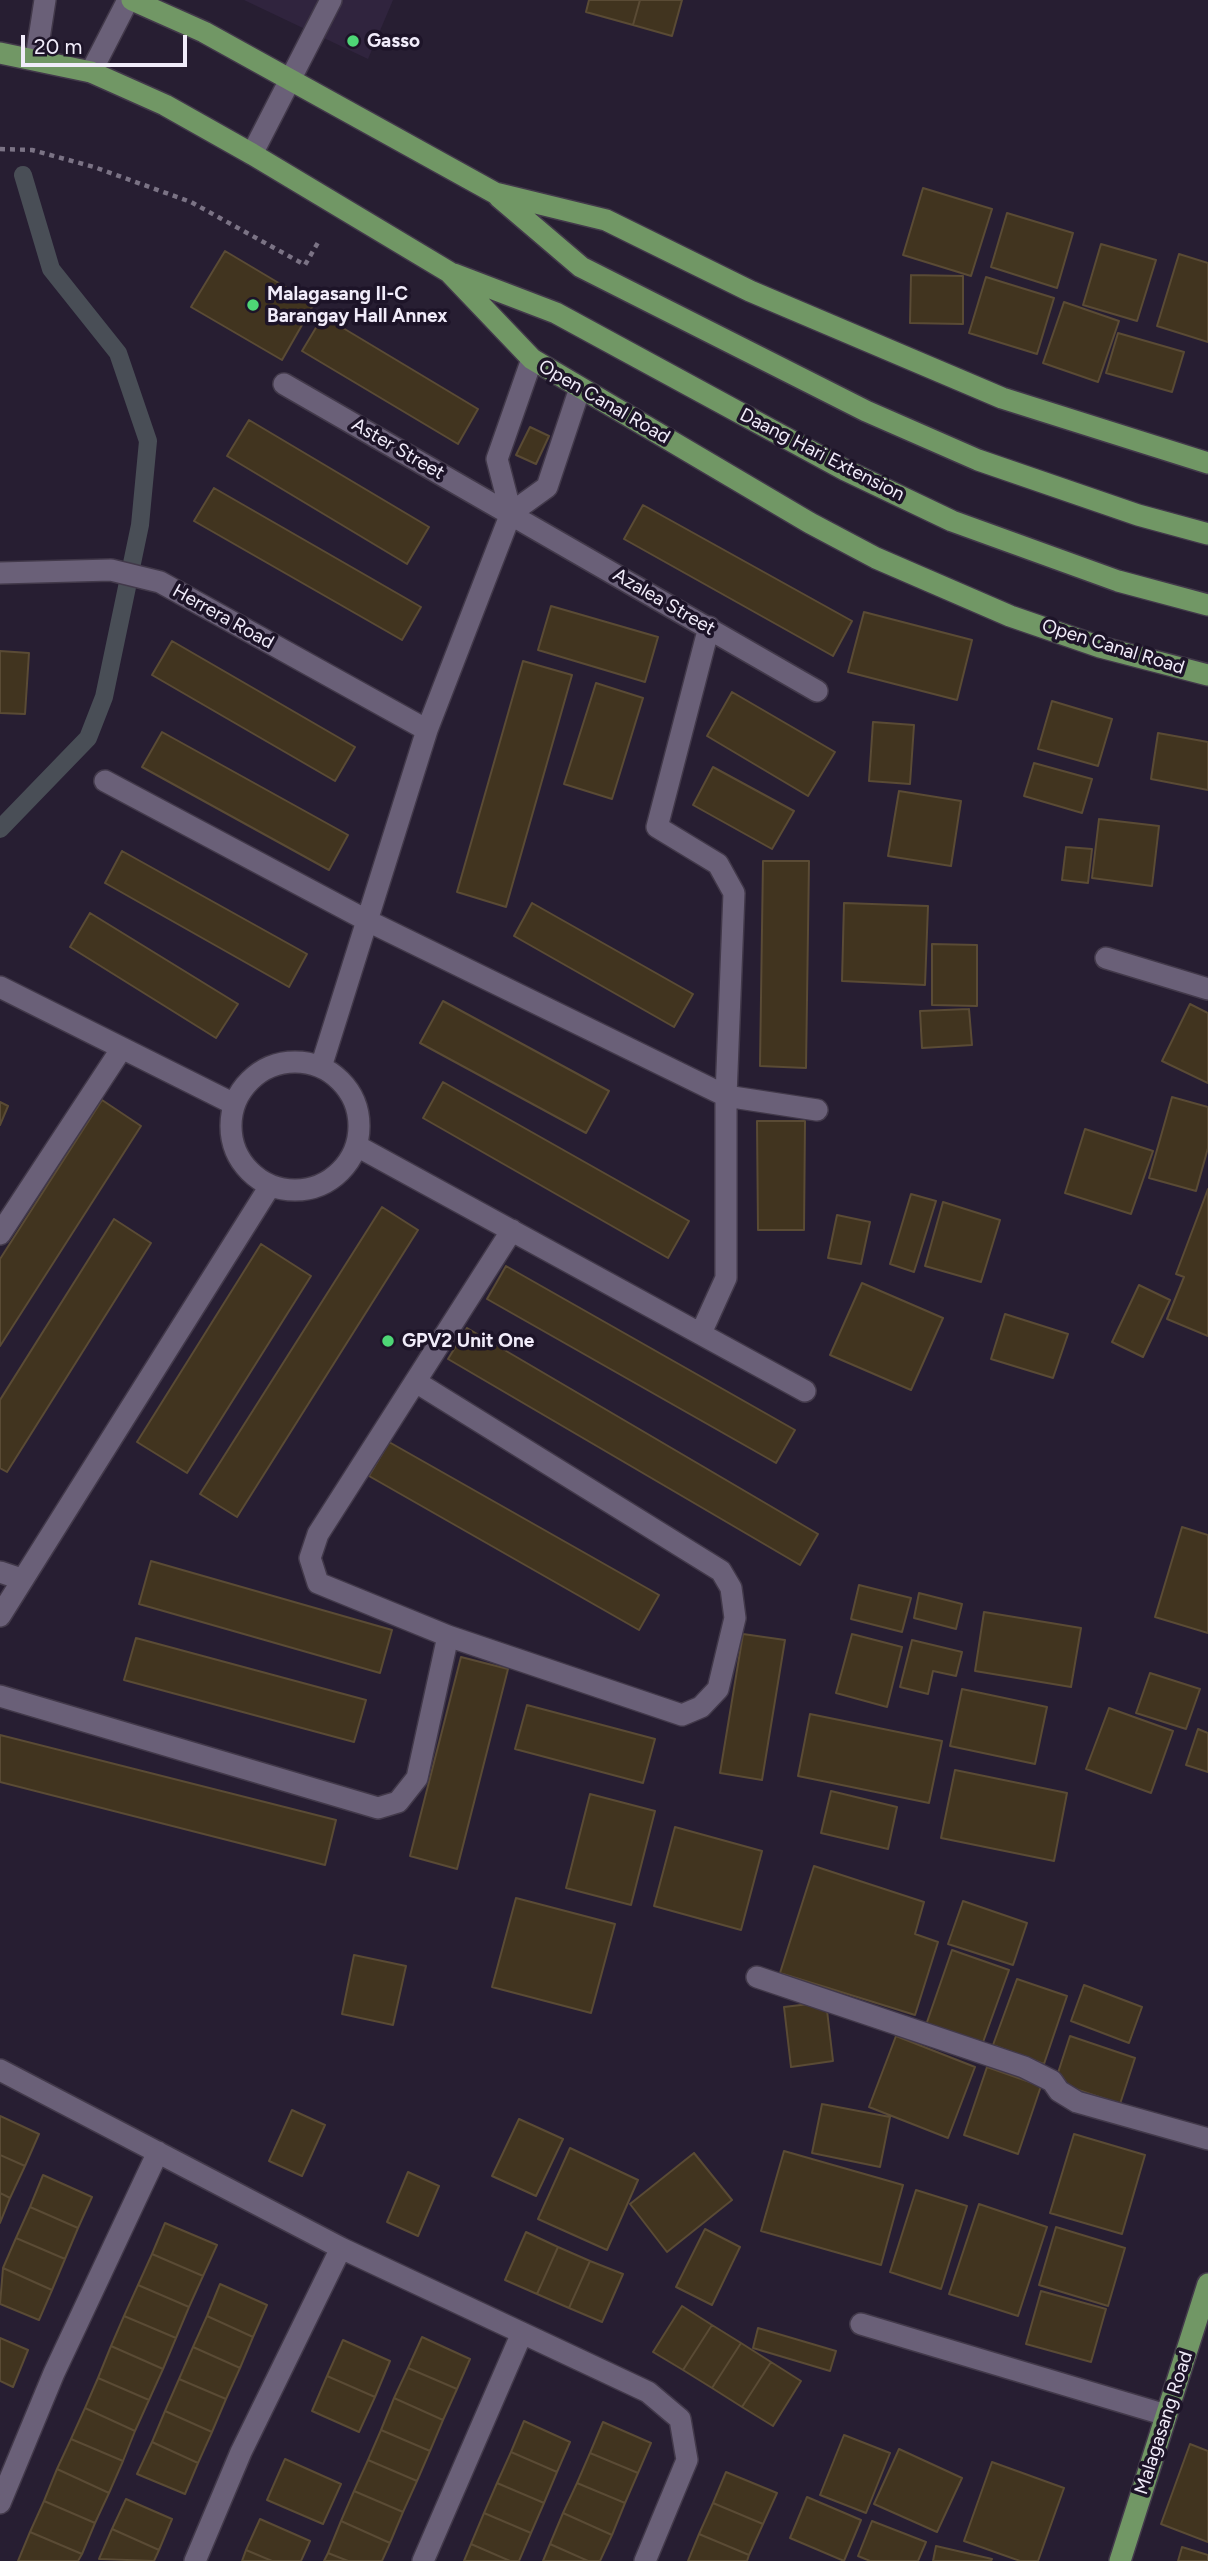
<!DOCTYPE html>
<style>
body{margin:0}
#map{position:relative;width:1208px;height:2561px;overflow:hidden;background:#271e32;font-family:Figtree,sans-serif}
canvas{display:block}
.scale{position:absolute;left:21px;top:35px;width:166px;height:32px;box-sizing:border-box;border:4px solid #f1ecfa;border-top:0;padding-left:9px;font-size:21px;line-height:24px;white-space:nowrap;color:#f1ecfa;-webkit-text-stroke:5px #1d1428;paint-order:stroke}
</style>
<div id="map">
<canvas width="1208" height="2561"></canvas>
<div class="scale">20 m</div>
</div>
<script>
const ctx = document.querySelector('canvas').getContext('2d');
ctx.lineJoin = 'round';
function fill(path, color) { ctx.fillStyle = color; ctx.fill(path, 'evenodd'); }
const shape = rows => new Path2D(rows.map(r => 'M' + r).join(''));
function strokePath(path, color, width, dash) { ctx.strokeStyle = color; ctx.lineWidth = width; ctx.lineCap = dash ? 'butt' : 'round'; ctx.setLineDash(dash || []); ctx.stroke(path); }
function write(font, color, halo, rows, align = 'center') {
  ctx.font = font + ' Figtree,sans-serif'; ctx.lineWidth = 7; ctx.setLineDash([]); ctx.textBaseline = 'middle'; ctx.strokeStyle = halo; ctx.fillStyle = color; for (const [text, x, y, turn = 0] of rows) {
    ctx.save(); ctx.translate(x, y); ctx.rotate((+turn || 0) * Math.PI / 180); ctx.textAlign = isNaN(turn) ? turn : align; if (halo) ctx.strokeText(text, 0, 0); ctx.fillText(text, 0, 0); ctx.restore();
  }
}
fill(shape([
 [244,0,393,0,368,59]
]), '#30243e');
strokePath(shape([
 [0,829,88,738,104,697,140,525,148,441,118,353,51,269,23,175]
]), '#494e56', 18);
const building = shape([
 [589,0,640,0,633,25,586,12,589,0],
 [640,0,682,0,672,36,633,25,640,0],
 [923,188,992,209,971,276,903,255,923,188],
 [1007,213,1073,233,1057,288,991,267,1007,213],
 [1101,244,1156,260,1137,321,1083,305,1101,244],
 [225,251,314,304,282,360,191,307,225,251],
 [1179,254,1208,263,1208,342,1157,326,1179,254],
 [911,275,963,276,963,324,910,323,911,275],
 [986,277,1054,298,1037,354,969,333,986,277],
 [1064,302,1119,321,1098,382,1043,363,1064,302],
 [323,316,478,409,458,444,302,351,323,316],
 [1118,333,1184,352,1172,392,1106,373,1118,333],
 [249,420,429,527,407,564,227,456,249,420],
 [530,427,549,436,536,464,516,455,530,427],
 [214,488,421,607,402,640,194,521,214,488],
 [643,505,852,621,833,656,624,539,643,505],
 [551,606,658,637,645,682,538,650,551,606],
 [864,612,972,640,957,700,848,672,864,612],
 [172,641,355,747,335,781,152,675,172,641],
 [0,651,29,653,25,714,0,713,0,651],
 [523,661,572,675,506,907,457,892,523,661],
 [596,683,643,698,612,799,564,784,596,683],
 [732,692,835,752,808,796,707,736,732,692],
 [1052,701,1112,719,1098,766,1038,749,1052,701],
 [873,722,914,725,910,784,869,781,873,722],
 [162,732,348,835,329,870,142,767,162,732],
 [1158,733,1208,742,1208,790,1151,779,1158,733],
 [1034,763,1092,779,1082,813,1024,796,1034,763],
 [713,767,794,811,772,849,693,805,713,767],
 [899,791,961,801,951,866,888,856,899,791],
 [1099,819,1159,826,1152,886,1092,878,1099,819],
 [1066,847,1092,849,1088,883,1062,880,1066,847],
 [122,851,307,954,289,987,105,883,122,851],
 [763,861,809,861,806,1068,760,1066,763,861],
 [532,903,693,994,674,1027,514,936,532,903],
 [844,903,928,906,925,985,842,981,844,903],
 [90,913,238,1004,216,1038,70,947,90,913],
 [932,944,977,945,977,1006,932,1005,932,944],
 [443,1001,609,1091,586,1133,420,1043,443,1001],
 [1190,1004,1208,1013,1208,1083,1162,1061,1190,1004],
 [969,1009,972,1045,922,1048,920,1011,969,1009],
 [443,1082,689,1221,668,1258,423,1118,443,1082],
 [1172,1097,1208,1107,1208,1148,1196,1191,1149,1178,1172,1097],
 [102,1100,141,1126,0,1346,0,1259,102,1100],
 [0,1102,8,1106,0,1125,0,1102],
 [757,1121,805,1121,804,1230,758,1230,757,1121],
 [1085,1129,1153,1151,1131,1214,1065,1193,1085,1129],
 [1208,1189,1208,1336,1167,1319,1184,1277,1176,1274,1208,1189],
 [911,1194,936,1201,914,1272,890,1264,911,1194],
 [943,1202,1000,1220,981,1282,925,1266,943,1202],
 [382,1207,418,1230,237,1517,200,1494,382,1207],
 [837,1215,870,1222,861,1264,828,1258,837,1215],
 [114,1219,151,1243,7,1472,0,1468,0,1400,114,1219],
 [261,1244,311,1276,187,1473,137,1442,261,1244],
 [506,1266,795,1430,776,1463,487,1299,506,1266],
 [862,1283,943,1318,911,1390,830,1355,862,1283],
 [1139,1285,1170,1300,1143,1357,1112,1342,1139,1285],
 [1005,1314,1068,1334,1053,1378,991,1359,1005,1314],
 [467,1328,818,1534,800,1565,448,1359,467,1328],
 [389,1442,659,1595,639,1630,369,1476,389,1442],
 [1182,1527,1208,1535,1208,1633,1155,1617,1182,1527],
 [151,1561,392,1630,380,1673,139,1604,151,1561],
 [859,1585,911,1598,902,1632,851,1619,859,1585],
 [919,1593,962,1604,956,1629,914,1618,919,1593],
 [984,1612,1081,1628,1071,1687,975,1671,984,1612],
 [743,1634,785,1640,762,1780,720,1773,743,1634],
 [852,1634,902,1647,887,1707,836,1693,852,1634],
 [136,1638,366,1700,354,1742,124,1680,136,1638],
 [912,1640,962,1652,956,1676,933,1671,928,1694,900,1687,912,1640],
 [461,1657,508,1669,457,1869,410,1856,461,1657],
 [1150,1673,1200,1689,1186,1729,1136,1713,1150,1673],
 [962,1689,1047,1707,1035,1764,950,1746,962,1689],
 [527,1705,655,1739,643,1783,515,1749,527,1705],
 [1109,1708,1173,1731,1151,1793,1086,1769,1109,1708],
 [810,1714,942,1741,929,1803,798,1776,810,1714],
 [1198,1729,1208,1733,1208,1772,1186,1765,1198,1729],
 [0,1735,336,1820,325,1865,0,1782,0,1735],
 [955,1770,1067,1793,1054,1861,941,1838,955,1770],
 [831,1791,897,1807,888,1849,821,1833,831,1791],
 [590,1794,655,1811,631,1905,566,1888,590,1794],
 [675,1827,762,1851,741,1930,654,1906,675,1827],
 [814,1866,924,1902,915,1934,938,1942,915,2015,780,1973,814,1866],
 [516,1898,615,1924,591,2013,492,1987,516,1898],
 [963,1901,1027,1923,1013,1965,948,1944,963,1901],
 [952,1950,1009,1970,982,2045,926,2025,952,1950],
 [354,1955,406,1966,393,2025,342,2014,354,1955],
 [1017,1979,1067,1996,1044,2064,993,2045,1017,1979],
 [1084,1985,1142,2007,1129,2043,1071,2021,1084,1985],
 [826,2002,833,2061,791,2067,784,2007,826,2002],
 [896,2036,975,2067,948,2138,869,2107,896,2036],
 [1070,2036,1135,2058,1120,2104,1055,2082,1070,2036],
 [987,2067,1041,2086,1018,2154,964,2135,987,2067],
 [822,2104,890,2117,880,2167,812,2153,822,2104],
 [292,2110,325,2125,302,2176,269,2161,292,2110],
 [0,2116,39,2134,25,2166,0,2155,0,2116],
 [519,2119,563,2139,536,2196,492,2176,519,2119],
 [1074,2134,1145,2155,1122,2234,1050,2213,1074,2134],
 [570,2148,638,2180,607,2250,538,2219,570,2148],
 [784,2151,903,2185,881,2265,761,2231,784,2151],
 [694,2153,732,2200,667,2252,630,2204,694,2153],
 [0,2155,25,2166,10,2198,0,2193,0,2155],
 [408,2172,439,2186,418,2236,387,2222,408,2172],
 [43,2175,92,2197,78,2228,30,2207,43,2175],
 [916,2190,967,2206,941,2289,890,2272,916,2190],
 [0,2193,10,2198,0,2223,0,2193],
 [979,2204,1047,2227,1018,2316,949,2294,979,2204],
 [30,2207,78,2228,65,2259,16,2238,30,2207],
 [165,2223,217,2245,203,2276,152,2254,165,2223],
 [1056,2227,1125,2248,1108,2306,1039,2285,1056,2227],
 [705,2229,740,2247,712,2305,676,2287,705,2229],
 [526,2232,558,2247,537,2294,505,2280,526,2232],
 [16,2238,65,2259,52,2290,3,2268,16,2238],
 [558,2247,590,2261,569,2308,537,2294,558,2247],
 [152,2254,203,2276,189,2307,138,2285,152,2254],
 [590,2261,623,2274,602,2322,569,2308,590,2261],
 [3,2268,52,2290,39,2320,0,2304,3,2268],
 [220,2284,267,2305,253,2337,207,2316,220,2284],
 [138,2285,189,2307,176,2338,124,2316,138,2285],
 [1041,2291,1106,2309,1091,2362,1026,2344,1041,2291],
 [682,2306,712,2325,683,2370,653,2352,682,2306],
 [124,2316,176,2338,163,2369,111,2346,124,2316],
 [207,2316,253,2337,240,2368,193,2347,207,2316],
 [712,2325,741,2343,712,2388,683,2370,712,2325],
 [758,2328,836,2351,830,2371,753,2348,758,2328],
 [422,2337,470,2359,457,2389,408,2368,422,2337],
 [0,2338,28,2350,13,2387,0,2381,0,2338],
 [343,2340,390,2361,375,2397,327,2376,343,2340],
 [741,2343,771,2362,742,2407,712,2388,741,2343],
 [111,2346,163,2369,149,2400,98,2378,111,2346],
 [193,2347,240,2368,226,2399,179,2379,193,2347],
 [771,2362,801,2381,773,2426,742,2407,771,2362],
 [408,2368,457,2389,443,2420,394,2398,408,2368],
 [327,2376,375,2397,359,2432,312,2411,327,2376],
 [98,2378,149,2400,135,2431,85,2408,98,2378],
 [179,2379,226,2399,212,2432,165,2411,179,2379],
 [394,2398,443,2420,430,2451,381,2430,394,2398],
 [85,2408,135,2431,123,2461,71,2439,85,2408],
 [165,2411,212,2432,198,2463,152,2442,165,2411],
 [524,2421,570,2442,557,2472,511,2452,524,2421],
 [603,2422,651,2443,638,2473,590,2453,603,2422],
 [381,2430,430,2451,417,2481,368,2460,381,2430],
 [844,2435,890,2453,866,2513,820,2495,844,2435],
 [71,2439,123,2461,109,2493,57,2469,71,2439],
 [152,2442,198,2463,185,2494,137,2474,152,2442],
 [1190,2444,1208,2451,1208,2542,1161,2524,1190,2444],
 [899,2449,962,2478,937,2532,874,2504,899,2449],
 [511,2452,557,2472,544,2503,497,2483,511,2452],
 [590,2453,638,2473,625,2503,577,2483,590,2453],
 [285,2459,341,2484,323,2524,267,2500,285,2459],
 [368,2460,417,2481,403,2512,354,2491,368,2460],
 [992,2462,1064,2488,1038,2561,1020,2561,964,2541,992,2462],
 [57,2469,109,2493,95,2523,44,2501,57,2469],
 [726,2472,777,2493,763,2524,713,2503,726,2472],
 [497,2483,544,2503,531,2533,484,2513,497,2483],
 [577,2483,625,2503,612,2535,563,2513,577,2483],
 [354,2491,403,2512,390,2543,341,2521,354,2491],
 [807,2497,861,2520,844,2561,790,2538,807,2497],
 [126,2499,172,2519,159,2550,112,2529,126,2499],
 [44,2501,95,2523,82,2554,30,2532,44,2501],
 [713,2503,763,2524,749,2555,699,2534,713,2503],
 [484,2513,531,2533,519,2561,510,2561,471,2544,484,2513],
 [563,2513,612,2535,600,2561,588,2561,550,2544,563,2513],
 [260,2519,310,2541,301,2561,272,2561,246,2550,260,2519],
 [341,2521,390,2543,382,2561,348,2561,328,2553,341,2521],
 [872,2521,926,2542,918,2561,870,2561,858,2556,872,2521],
 [112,2529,159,2550,154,2561,99,2559,112,2529],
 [30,2532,82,2554,78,2561,18,2561,30,2532],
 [699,2534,749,2555,747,2561,688,2561,699,2534],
 [471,2544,510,2561,464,2561,471,2544],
 [550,2544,588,2561,543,2561,550,2544],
 [936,2546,992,2559,991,2561,933,2561,936,2546],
 [1182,2547,1208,2555,1208,2561,1178,2561,1182,2547],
 [246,2550,272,2561,242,2561,246,2550],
 [328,2553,348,2561,324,2561,328,2553]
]);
fill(building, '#41341f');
strokePath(building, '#5a4b35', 2);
const minor = shape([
 [36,58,45,0],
 [91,72,128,0],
 [252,154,331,0],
 [284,384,817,691],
 [511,513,497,459,532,359],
 [0,573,111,570,160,582,427,730],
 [105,781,368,921,726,1096,817,1110],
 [1106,958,1208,989],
 [0,987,234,1104],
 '231 1126a64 64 0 1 1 128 0a64 64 0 1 1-128 0Z',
 [321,1067,427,730,511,513,547,487,580,388],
 [357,1146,805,1391],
 [0,1234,122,1048],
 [701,1333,726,1278,726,1096,734,893,718,864,657,827,709,627],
 [416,1382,721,1571,731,1588,735,1618,718,1689,701,1707,682,1715,448,1636,318,1583,310,1558,318,1534,512,1230],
 [0,1572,21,1579],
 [0,1616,270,1186],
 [0,1696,378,1808,398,1802,417,1778,448,1636],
 [757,1977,1024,2067,1052,2081,1059,2091,1077,2102,1208,2139],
 [0,2070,341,2248,648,2392,680,2419,687,2460,645,2561],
 [861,2324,1166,2415],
 [0,2503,54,2373,158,2152],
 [195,2561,241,2452,341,2248],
 [423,2561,522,2333]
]);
const major = shape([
 [132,0,204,32,495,193,606,220,750,291,1002,398,1208,463],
 [0,53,91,72,165,105,252,154,449,272,532,359,810,523,876,558,1010,616,1100,647,1208,675],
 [499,197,581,267,866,411,978,460,1138,515,1208,534],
 [454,274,556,313,845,470,952,521,1118,581,1208,605],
 [1120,2561,1208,2284]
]);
strokePath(minor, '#42394a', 24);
strokePath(major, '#42394a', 24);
strokePath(shape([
 [0,149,32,150,94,167,191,202,305,265,320,239]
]), '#7b7385', 4.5, [5, 5]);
strokePath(minor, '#6a6078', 21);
strokePath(major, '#719765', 21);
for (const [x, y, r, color] of [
 [353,41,7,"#4ed676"],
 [253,305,7,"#4ed676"],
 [388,1341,7,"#4ed676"]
]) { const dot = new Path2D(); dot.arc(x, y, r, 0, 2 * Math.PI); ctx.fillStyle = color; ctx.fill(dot); strokePath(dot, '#1d1428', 2.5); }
write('bold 19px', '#f1ecfa', '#1d1428', [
 ["Gasso",367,41],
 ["Malagasang II-C",267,294],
 ["Barangay Hall Annex",267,316],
 ["GPV2 Unit One",402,1341]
], 'left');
write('19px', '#f1ecfa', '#1d1428', [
 ["Open Canal Road",604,402,30],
 ["Aster Street",398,449,30],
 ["Daang Hari Extension",822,455,27],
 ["Azalea Street",664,602,30],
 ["Herrera Road",223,617,29],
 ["Open Canal Road",1113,647,17],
 ["Malagasang Road",1164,2423,-72]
]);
</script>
